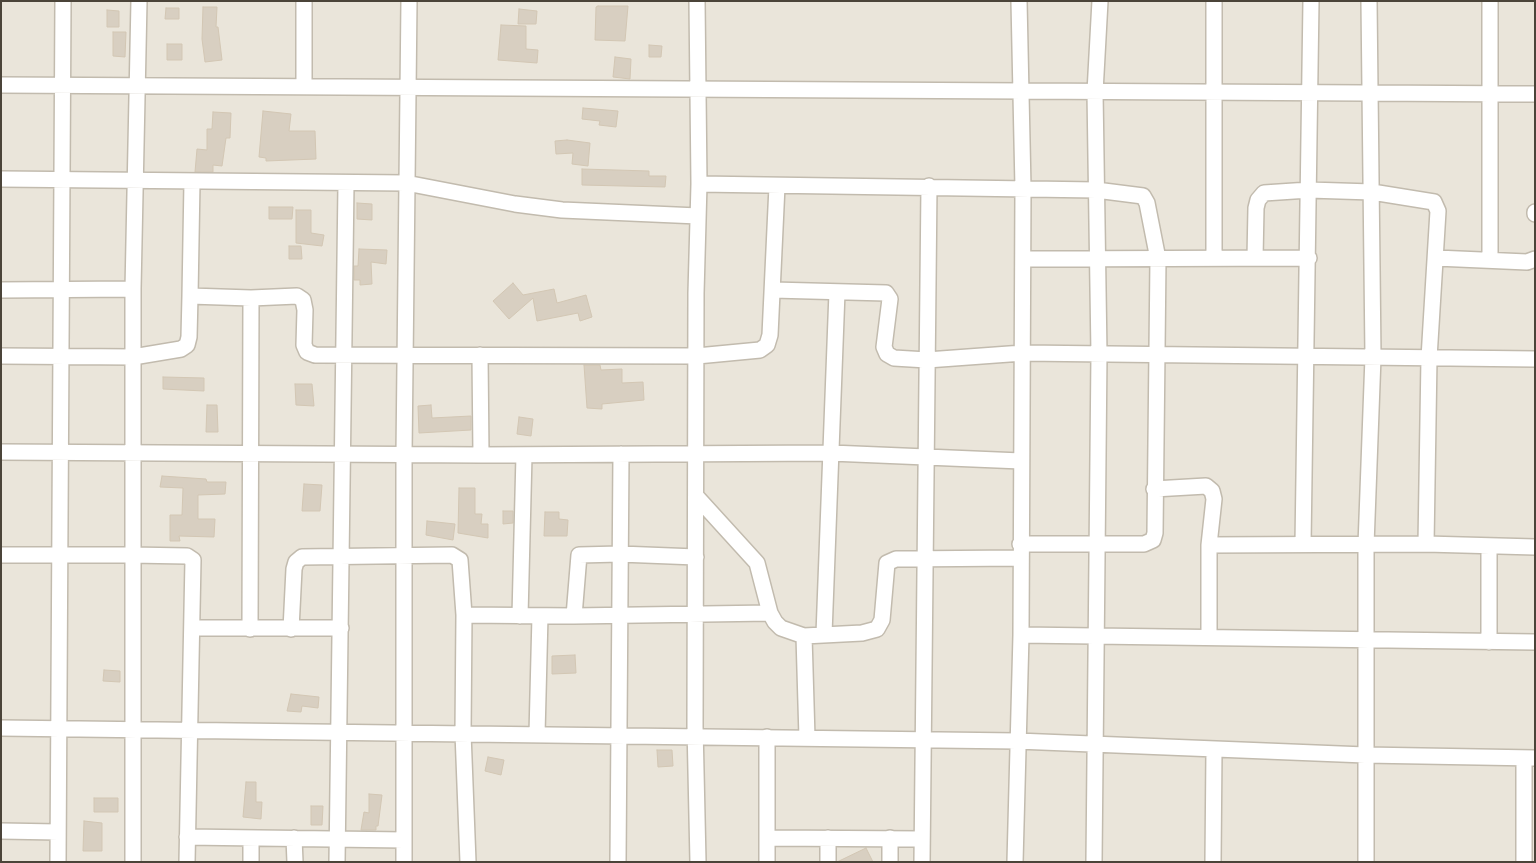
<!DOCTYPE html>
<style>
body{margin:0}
#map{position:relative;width:1536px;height:863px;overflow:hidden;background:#f6f3ec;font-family:"Alegreya Sans",sans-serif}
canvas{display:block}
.frame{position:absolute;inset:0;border:2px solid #4b4439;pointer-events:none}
</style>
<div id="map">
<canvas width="1536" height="863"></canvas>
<div class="frame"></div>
</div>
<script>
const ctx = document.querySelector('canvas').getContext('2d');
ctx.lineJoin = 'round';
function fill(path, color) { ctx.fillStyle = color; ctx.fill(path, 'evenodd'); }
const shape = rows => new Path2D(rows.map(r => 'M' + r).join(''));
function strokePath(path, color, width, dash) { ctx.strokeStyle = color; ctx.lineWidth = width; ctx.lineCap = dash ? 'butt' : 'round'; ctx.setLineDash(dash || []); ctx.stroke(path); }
fill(shape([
 [1,1,1535,1,1535,862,1,862]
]), '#eae5da');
const building = shape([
 [598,6,628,6,625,41,595,40,596,7,598,6],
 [203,7,217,7,216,27,218,27,222,60,205,62,202,39,203,7],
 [166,8,179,8,179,19,165,19,166,8],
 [519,9,537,11,536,24,518,24,519,9],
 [107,10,119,11,119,27,107,27,107,10],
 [501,25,526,26,526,49,538,50,537,63,498,60,501,25],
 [113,32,126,32,125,57,113,56,113,32],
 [167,44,182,44,182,60,167,60,167,44],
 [649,45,662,46,661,57,649,57,649,45],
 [615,57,631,59,630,79,613,77,615,57],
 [583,108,618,111,616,127,599,125,600,121,582,119,583,108],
 [263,111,291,114,289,131,315,131,316,159,266,161,266,158,259,157,263,111],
 [213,112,231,113,230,138,226,138,222,166,213,165,213,172,195,172,197,149,207,150,207,129,212,129,213,112],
 [567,140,590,143,588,166,572,164,573,153,556,154,555,141,567,140],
 [582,169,649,171,649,176,666,176,665,187,582,185,582,169],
 [357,203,372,204,372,220,357,219,357,203],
 [269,207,293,207,292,219,269,219,269,207],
 [296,210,311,210,311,233,324,235,322,246,296,243,296,210],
 [289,246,301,246,302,259,289,259,289,246],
 [359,249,387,250,386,264,371,262,372,284,360,285,360,280,354,280,354,266,358,266,359,249],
 [513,283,523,295,554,289,557,303,586,295,592,317,580,321,578,313,537,321,533,298,509,319,493,301,513,283],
 [584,365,600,365,601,370,622,369,622,383,643,382,644,400,602,404,602,409,587,408,584,365],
 [163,377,204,378,204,391,163,389,163,377],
 [295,384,312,384,314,406,296,405,295,384],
 [207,405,217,405,218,432,206,432,207,405],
 [431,405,432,418,471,416,471,430,419,433,418,406,431,405],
 [519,417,533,419,531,436,517,434,519,417],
 [162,476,206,479,207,482,226,482,225,494,198,495,198,519,215,519,214,537,179,536,180,541,170,541,170,515,182,515,183,488,160,487,162,476],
 [304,484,322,485,320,511,302,511,304,484],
 [459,488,475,488,475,514,482,514,481,524,488,524,488,538,458,533,459,488],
 [503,511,513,511,513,523,503,524,503,511],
 [545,512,559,512,559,519,568,520,567,536,544,536,545,512],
 [427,521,455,524,453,540,426,535,427,521],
 [575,655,576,673,552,674,552,656,575,655],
 [104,670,120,671,120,682,103,681,104,670],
 [291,694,319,697,318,708,302,706,301,712,287,711,291,694],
 [657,750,672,750,673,766,658,767,657,750],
 [488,757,504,760,501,775,485,771,488,757],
 [246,782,256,782,256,802,262,802,261,819,243,817,246,782],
 [369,794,382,795,378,826,376,826,376,830,361,830,364,812,369,813,369,794],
 [94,798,118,798,118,812,94,812,94,798],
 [311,806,323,806,322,825,311,825,311,806],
 [84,821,102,823,102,851,83,851,84,821],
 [866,848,873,862,837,862,866,848]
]);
fill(building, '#d8cfc1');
strokePath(building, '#d3c7b4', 1);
const minor = shape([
 [697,1,699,184,696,293,695,726,698,862],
 [1490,1,1490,259],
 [1,85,1535,94],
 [304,87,304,1],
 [1,179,406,183,515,204,562,210,698,216],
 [699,184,1096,190,1143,196,1147,203,1158,259,1155,533,1153,540,1144,544,1020,544],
 [1535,212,1535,214],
 [1214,258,1214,1],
 [1255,258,1256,208,1258,200,1264,193,1309,190,1372,192,1434,202,1438,211,1429,358,1426,544],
 [1436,258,1527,262,1535,259],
 [1023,259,1309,258],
 [1,290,133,289],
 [773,290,886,293,890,299,884,347,887,354,894,358,927,360,1023,353,1535,359],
 [190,296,192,182],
 [480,355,481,455],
 [1,356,133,357,181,349,187,345,189,337,190,296,251,298,297,296,303,300,305,310,304,345,307,352,315,355,697,356,760,350,767,345,770,335,777,186],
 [1,452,481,455,831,453,1021,461],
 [1154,489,1206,486,1212,491,1214,499,1209,545,1209,637],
 [696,496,757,563,770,613,775,622,781,628,804,636,862,633,877,629,882,620,887,563,896,559,1021,558],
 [1303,544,1311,1],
 [1209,545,1426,544,1535,547],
 [1489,546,1489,642],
 [1,555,131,555,187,556,193,560,187,862],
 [464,615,574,616,770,613],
 [520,616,524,455],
 [574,616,579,555,620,554,696,557],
 [192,628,341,628],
 [250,629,251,298],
 [291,629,294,569,296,562,302,557,452,555,460,560,464,615,463,733,468,862],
 [824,634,837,292],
 [1021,635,1535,642],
 [804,636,807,738],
 [1,728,1017,741,1365,755,1535,758],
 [537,734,540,616],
 [1,831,58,832],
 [187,837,404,840],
 [294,838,295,862],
 [767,838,767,737],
 [251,839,251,862],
 [58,862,63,1],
 [133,862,133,289,139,1],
 [337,862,346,184],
 [404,862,404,454,409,1],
 [618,862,621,454],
 [767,862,767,838,922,839],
 [828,862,828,838],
 [890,862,890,838],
 [922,862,929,186],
 [1015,862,1021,635,1023,188,1019,1],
 [1094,862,1099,354,1095,92,1100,1],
 [1213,862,1214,750],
 [1366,862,1366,545,1373,357,1369,1],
 [1524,862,1524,758]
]);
strokePath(minor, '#c2bbae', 18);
strokePath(minor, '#fff', 15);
</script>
